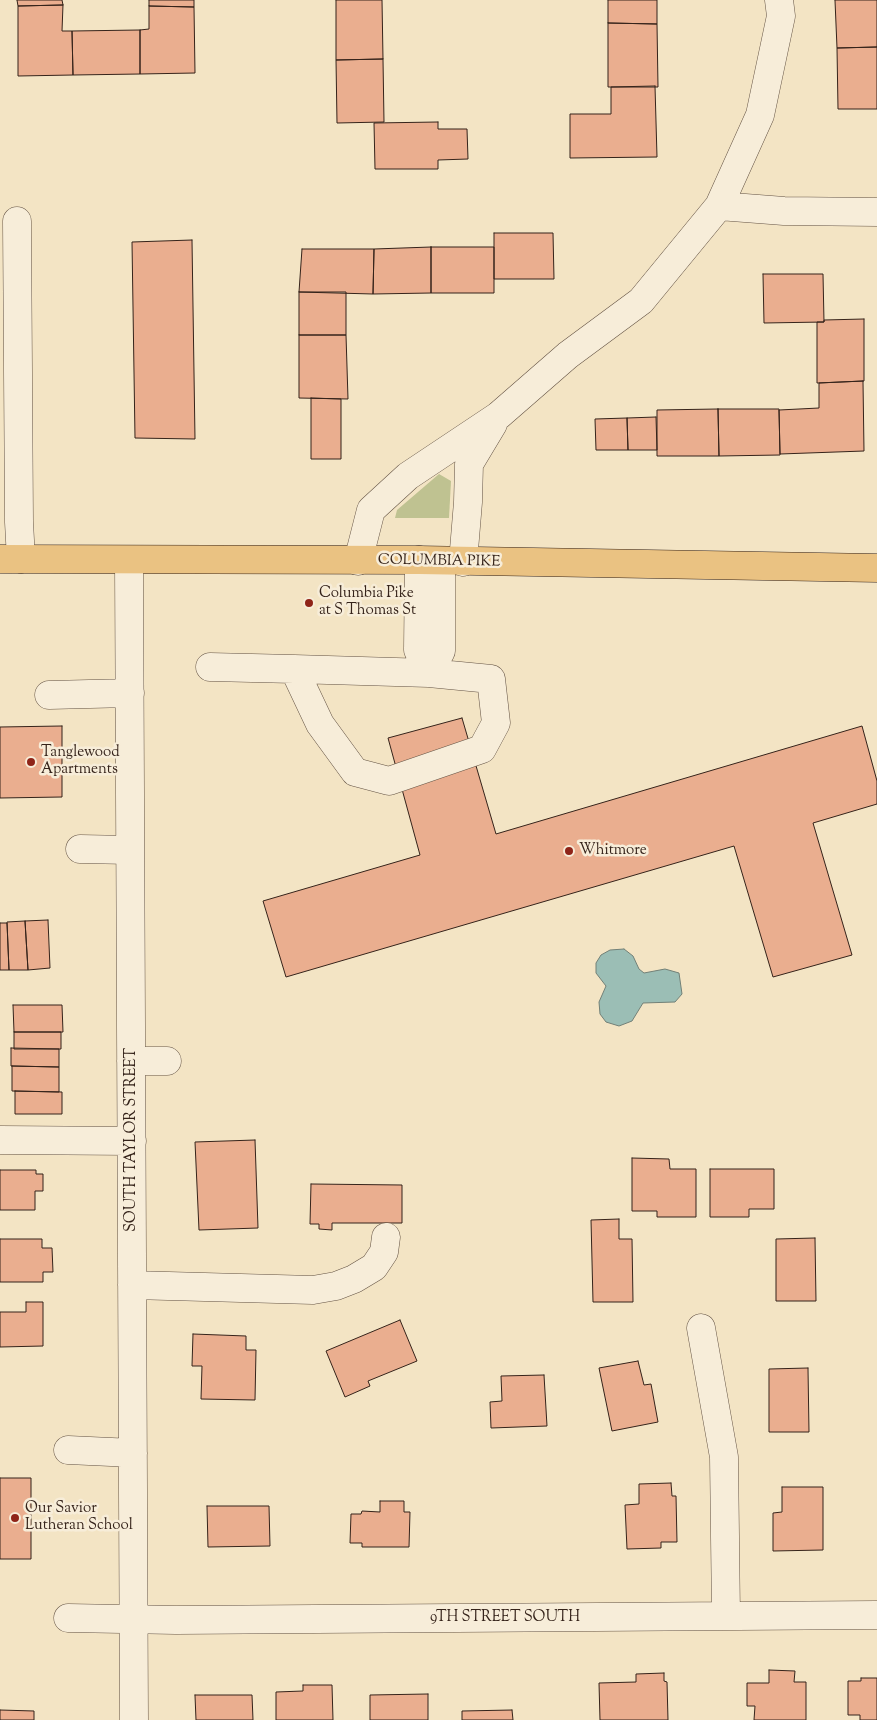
<!DOCTYPE html>
<style>
body{margin:0}
canvas{display:block;background:#f3e4c4}
</style>
<canvas width="877" height="1720"></canvas>
<script>
const ctx = document.querySelector('canvas').getContext('2d');
ctx.lineJoin = 'round';
function fill(path, color) { ctx.fillStyle = color; ctx.fill(path, 'evenodd'); }
const shape = rows => new Path2D(rows.map(r => 'M' + r).join(''));
function strokePath(path, color, width, dash) { ctx.strokeStyle = color; ctx.lineWidth = width; ctx.lineCap = dash ? 'butt' : 'round'; ctx.setLineDash(dash || []); ctx.stroke(path); }
function write(font, color, halo, rows, align = 'center') {
  ctx.font = font + ' "Sorts Mill Goudy",serif'; ctx.lineWidth = 5; ctx.setLineDash([]); ctx.textBaseline = 'middle'; ctx.strokeStyle = halo; ctx.fillStyle = color; for (const [text, x, y, turn = 0] of rows) {
    ctx.save(); ctx.translate(x, y); ctx.rotate((+turn || 0) * Math.PI / 180); ctx.textAlign = isNaN(turn) ? turn : align; if (halo) ctx.strokeText(text, 0, 0); ctx.fillText(text, 0, 0); ctx.restore();
  }
}
fill(shape([
 [439,474,451,481,449,518,395,518,397,510]
]), '#bfc291');
const water = shape([
 [624,949,633,956,639,969,644,973,665,969,679,973,682,994,675,1002,643,1003,632,1021,619,1026,606,1022,600,1014,599,1002,606,986,596,973,596,963,601,955,610,950,624,949]
]);
fill(water, '#9bbeb5');
strokePath(water, '#728077', 1);
const building = shape([
 [17,0,62,0,63,5,18,6,17,0],
 [149,0,194,0,194,7,149,6,149,0],
 [336,0,382,0,383,59,336,60,336,0],
 [608,0,657,0,657,24,608,23,608,0],
 [835,0,877,0,877,47,837,48,835,0],
 [63,5,62,31,72,31,73,75,18,76,18,6,63,5],
 [149,6,194,7,195,73,140,74,140,30,149,29,149,6],
 [608,23,657,24,658,87,608,87,608,23],
 [140,30,140,74,73,75,72,31,140,30],
 [877,47,877,109,838,109,837,48,877,47],
 [383,59,384,122,337,123,336,60,383,59],
 [655,86,657,157,570,158,570,114,611,114,611,87,655,86],
 [438,122,438,129,467,129,468,159,438,160,438,169,375,169,374,123,438,122],
 [494,233,553,233,554,279,494,279,494,233],
 [192,240,195,439,135,438,132,242,192,240],
 [431,247,431,293,373,294,374,249,431,247],
 [431,247,494,247,494,293,431,293,431,247],
 [302,249,374,249,373,294,299,292,302,249],
 [763,274,823,274,824,322,764,323,763,274],
 [299,292,346,292,346,335,299,335,299,292],
 [864,319,864,381,817,383,817,322,824,322,824,320,864,319],
 [299,335,346,335,348,399,299,398,299,335],
 [863,381,864,451,780,454,779,410,819,408,819,383,863,381],
 [311,398,341,399,341,459,311,459,311,398],
 [718,409,719,456,657,456,657,410,718,409],
 [718,409,779,409,780,455,719,456,718,409],
 [656,417,657,450,628,450,627,418,656,417],
 [627,418,628,450,596,450,595,419,627,418],
 [462,718,496,834,862,726,877,781,877,804,813,823,852,955,773,977,734,846,286,977,263,901,420,855,388,738,462,718],
 [62,726,62,797,0,798,0,727,62,726],
 [48,920,50,968,28,970,25,921,48,920],
 [25,921,28,970,9,970,7,922,25,921],
 [0,923,7,923,9,970,0,970,0,923],
 [13,1005,62,1005,63,1032,14,1032,13,1005],
 [14,1032,61,1032,61,1049,14,1049,14,1032],
 [11,1048,59,1049,59,1067,11,1066,11,1048],
 [12,1066,59,1067,59,1092,12,1091,12,1066],
 [15,1091,62,1092,62,1114,15,1114,15,1091],
 [255,1140,258,1228,199,1230,195,1142,255,1140],
 [632,1158,669,1159,670,1169,696,1169,696,1217,657,1217,657,1211,632,1211,632,1158],
 [710,1169,774,1169,774,1209,749,1209,749,1217,710,1217,710,1169],
 [0,1170,36,1170,36,1174,43,1174,43,1191,35,1191,35,1210,0,1210,0,1170],
 [311,1184,402,1185,402,1223,332,1223,332,1230,319,1229,319,1224,310,1224,311,1184],
 [619,1219,619,1239,632,1239,633,1302,593,1302,591,1220,619,1219],
 [815,1238,816,1301,776,1301,776,1239,815,1238],
 [0,1239,42,1239,42,1248,52,1248,53,1272,43,1272,43,1282,0,1282,0,1239],
 [26,1302,43,1302,43,1346,0,1347,0,1312,26,1312,26,1302],
 [400,1320,417,1361,368,1381,370,1386,345,1397,326,1351,400,1320],
 [193,1334,246,1336,246,1350,256,1350,255,1400,201,1399,202,1366,192,1366,193,1334],
 [638,1361,644,1385,651,1384,658,1422,612,1431,599,1368,638,1361],
 [808,1368,809,1432,769,1432,769,1369,808,1368],
 [544,1375,547,1426,491,1428,490,1402,502,1401,501,1376,544,1375],
 [0,1478,31,1478,31,1559,0,1559,0,1478],
 [671,1483,672,1496,676,1496,677,1542,661,1542,661,1548,627,1549,625,1505,639,1504,639,1484,671,1483],
 [782,1487,823,1487,823,1550,773,1551,773,1513,782,1512,782,1487],
 [380,1501,404,1501,404,1512,410,1512,409,1547,362,1547,362,1543,350,1543,351,1514,361,1514,362,1511,380,1512,380,1501],
 [207,1506,269,1506,270,1546,208,1547,207,1506],
 [769,1670,795,1671,794,1682,806,1682,806,1720,754,1720,755,1706,747,1706,747,1683,769,1683,769,1670],
 [664,1673,664,1681,667,1682,668,1720,600,1720,599,1683,636,1682,636,1674,664,1673],
 [861,1678,877,1678,877,1720,860,1720,860,1715,848,1715,848,1681,861,1681,861,1678],
 [303,1685,332,1685,333,1720,276,1720,276,1692,303,1691,303,1685],
 [428,1694,428,1720,370,1720,370,1695,428,1694],
 [195,1695,252,1695,253,1720,196,1720,195,1695],
 [0,1710,34,1711,34,1720,0,1720,0,1710],
 [512,1710,513,1720,462,1720,462,1711,512,1710]
]);
fill(building, '#eaae8f');
strokePath(building, '#35231a', 1);
const minor = shape([
 [719,206,784,211,877,212],
 [17,221,19,522,21,559],
 [129,560,134,1720],
 [419,560,418,650,429,673],
 [358,561,371,510,408,476,498,416,568,355,641,301,719,206,760,115,781,16,779,0],
 [463,562,468,502,469,464,493,424],
 [210,667,294,669,429,673,491,679,496,723,482,749,389,781,355,772,320,724,294,669],
 [429,673,441,651,441,561],
 [49,695,130,693],
 [80,849,130,850],
 [131,1061,167,1061],
 [0,1140,132,1141],
 [132,1285,313,1290,336,1286,354,1279,374,1267,384,1252,386,1237],
 [701,1328,724,1457,726,1616],
 [68,1450,133,1453],
 [68,1618,176,1620,877,1615]
]);
const major = shape([
 [0,559,419,560,877,568]
]);
strokePath(minor, '#645344', 29);
strokePath(major, '#35231a', 29);
strokePath(minor, '#f7edd9', 28);
strokePath(major, '#eac282', 28);
for (const [x, y, r, color] of [
 [309,603,5,"#8f2418"],
 [31,762,5,"#8f2418"],
 [569,851,5,"#8f2418"],
 [15,1518,5,"#8f2418"]
]) { const dot = new Path2D(); dot.arc(x, y, r, 0, 2 * Math.PI); ctx.fillStyle = color; ctx.fill(dot); strokePath(dot, '#f7edd9', 2); }
write('15px', '#35231a', '#f7edd9', [
 ["COLUMBIA PIKE",439,562,1],
 ["SOUTH TAYLOR STREET",132,1140,-90],
 ["9TH STREET SOUTH",505,1618]
]);
write('15px', '#35231a', '#f7edd9', [
 ["Columbia Pike",319,594],
 ["at S Thomas St",319,611],
 ["Tanglewood",41,753],
 ["Apartments",41,770],
 ["Whitmore",579,851],
 ["Our Savior",25,1509],
 ["Lutheran School",25,1526]
], 'left');
</script>
